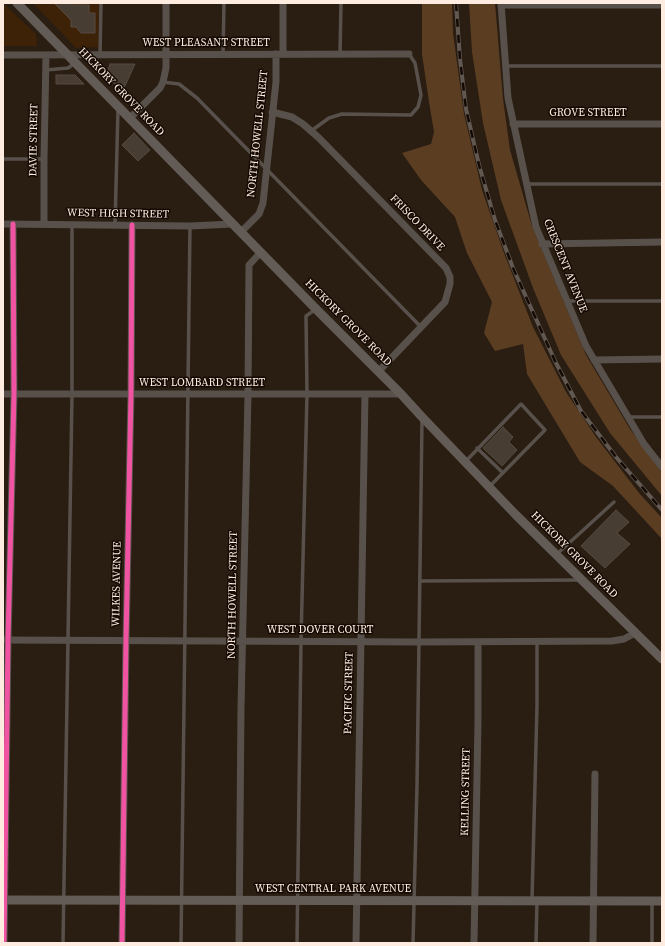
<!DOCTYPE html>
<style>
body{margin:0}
#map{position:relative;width:665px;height:946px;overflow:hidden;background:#2a1d12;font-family:"Source Serif 4",serif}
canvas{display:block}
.frame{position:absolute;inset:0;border:4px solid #fdecdf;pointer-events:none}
</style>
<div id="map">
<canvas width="665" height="946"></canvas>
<div class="frame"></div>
</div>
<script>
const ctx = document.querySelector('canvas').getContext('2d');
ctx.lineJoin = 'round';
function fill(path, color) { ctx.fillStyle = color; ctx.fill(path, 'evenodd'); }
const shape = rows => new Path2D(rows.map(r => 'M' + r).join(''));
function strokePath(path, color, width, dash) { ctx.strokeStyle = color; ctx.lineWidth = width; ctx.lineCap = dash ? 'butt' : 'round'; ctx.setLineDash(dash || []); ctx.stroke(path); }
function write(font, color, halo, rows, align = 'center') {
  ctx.font = font + ' "Source Serif 4",serif'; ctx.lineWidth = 3; ctx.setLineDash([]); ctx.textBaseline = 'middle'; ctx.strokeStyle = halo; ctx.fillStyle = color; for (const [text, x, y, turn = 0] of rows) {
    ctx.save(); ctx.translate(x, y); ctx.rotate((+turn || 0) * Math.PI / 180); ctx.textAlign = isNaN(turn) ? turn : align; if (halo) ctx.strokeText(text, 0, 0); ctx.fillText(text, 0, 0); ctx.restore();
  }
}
fill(shape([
 [3,3,36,34,37,46,3,46],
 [33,3,99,3,98,47,76,48]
]), '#3d2208');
fill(shape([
 [422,3,452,3,453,33,464,114,482,190,504,253,533,327,566,392,596,437,639,493,662,518,662,539,613,486,580,462,527,374,523,344,495,351,484,333,492,302,467,253,455,217,421,180,402,153,431,144,434,132,429,102,422,54],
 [469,3,495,3,503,99,510,150,532,226,586,355,630,429,662,473,662,496,610,433,561,355,533,288,501,200,483,123,472,52]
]), '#5b3d22');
const building = shape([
 [54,3,72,3,72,5,89,5,89,13,95,13,95,33,81,33,76,27,71,27,71,20,54,3],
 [110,64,135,64,124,88,105,79,110,64],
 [56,75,75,75,84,84,56,84,56,75],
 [134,133,150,150,138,161,122,145,134,133],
 [503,427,513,437,509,442,517,450,502,466,483,448,503,427],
 [616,510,629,522,617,533,630,544,605,568,581,546,616,510]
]);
fill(building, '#483d33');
strokePath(building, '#564a41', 1);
strokePath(shape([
 [223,54,224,3],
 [340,54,341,3],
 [100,55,101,3],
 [505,66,662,66],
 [46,70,68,68,75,63],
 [163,82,179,84,197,98,421,327],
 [311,131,329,118,342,114,411,115,418,107,421,95,415,63,409,54],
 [3,159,44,159],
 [527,184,662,184],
 [115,225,118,109],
 [568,301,662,301],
 [629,417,662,417],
 [477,448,503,473],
 [465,462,521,404,545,430,490,486],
 [557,554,614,502],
 [420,581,581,580],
 [532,900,537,706,537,641],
 [63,943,72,395,72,224],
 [181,943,190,226],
 [297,943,301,641,307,394,306,316,316,309],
 [413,943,417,786,422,420],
 [536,943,537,902],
 [652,943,652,902]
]), '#58514b', 3.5);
strokePath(shape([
 [501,3,508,98,536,227,586,346,644,444,662,467],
 [501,5,662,5],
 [283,54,283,3],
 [3,55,409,54],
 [272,112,292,117,303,124,319,138,446,268,450,277,450,284,445,302,379,371],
 [130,118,160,88,163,82,166,68,166,3],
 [513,124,662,124],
 [3,224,190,226,233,224],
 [44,224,44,159,46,55],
 [241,232,259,214,263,203,276,82,276,54],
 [542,244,662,242],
 [594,360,662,359],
 [3,394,401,394],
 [3,640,419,642,612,641,624,639,635,633],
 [4,943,8,640,14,394,13,224],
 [122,943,126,640,131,394,132,225],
 [239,943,241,708,248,395,249,265,261,252],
 [356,943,365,394],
 [474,943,478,722,478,642],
 [593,943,595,774]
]), '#58514b', 7);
strokePath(shape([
 [17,3,316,309,401,394,422,417,516,515,662,659],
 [3,900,662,901]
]), '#635b55', 9);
const rail = shape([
 [456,3,460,59,466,109,479,165,495,220,513,268,555,361,581,411,616,457,662,510]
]);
strokePath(rail, '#615852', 4);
strokePath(rail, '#140a03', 2.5, [8]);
strokePath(shape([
 [4,943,8,640,14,394,13,224],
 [122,943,126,640,131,394,132,225]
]), '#f153a3', 5);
write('11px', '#fdecdf', '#140a03', [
 ["WEST PLEASANT STREET",206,43],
 ["HICKORY GROVE ROAD",121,92,46],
 ["GROVE STREET",588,113],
 ["NORTH HOWELL STREET",258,134,-84],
 ["DAVIE STREET",34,140,-89],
 ["WEST HIGH STREET",118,214,1],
 ["FRISCO DRIVE",417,223,46],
 ["CRESCENT AVENUE",565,266,68],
 ["HICKORY GROVE ROAD",348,323,45],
 ["WEST LOMBARD STREET",202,383],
 ["HICKORY GROVE ROAD",574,555,45],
 ["WILKES AVENUE",117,584,-89],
 ["NORTH HOWELL STREET",233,595,-89],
 ["WEST DOVER COURT",320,630],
 ["PACIFIC STREET",349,693,-89],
 ["KELLING STREET",466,792,-89],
 ["WEST CENTRAL PARK AVENUE",333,889]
]);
</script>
